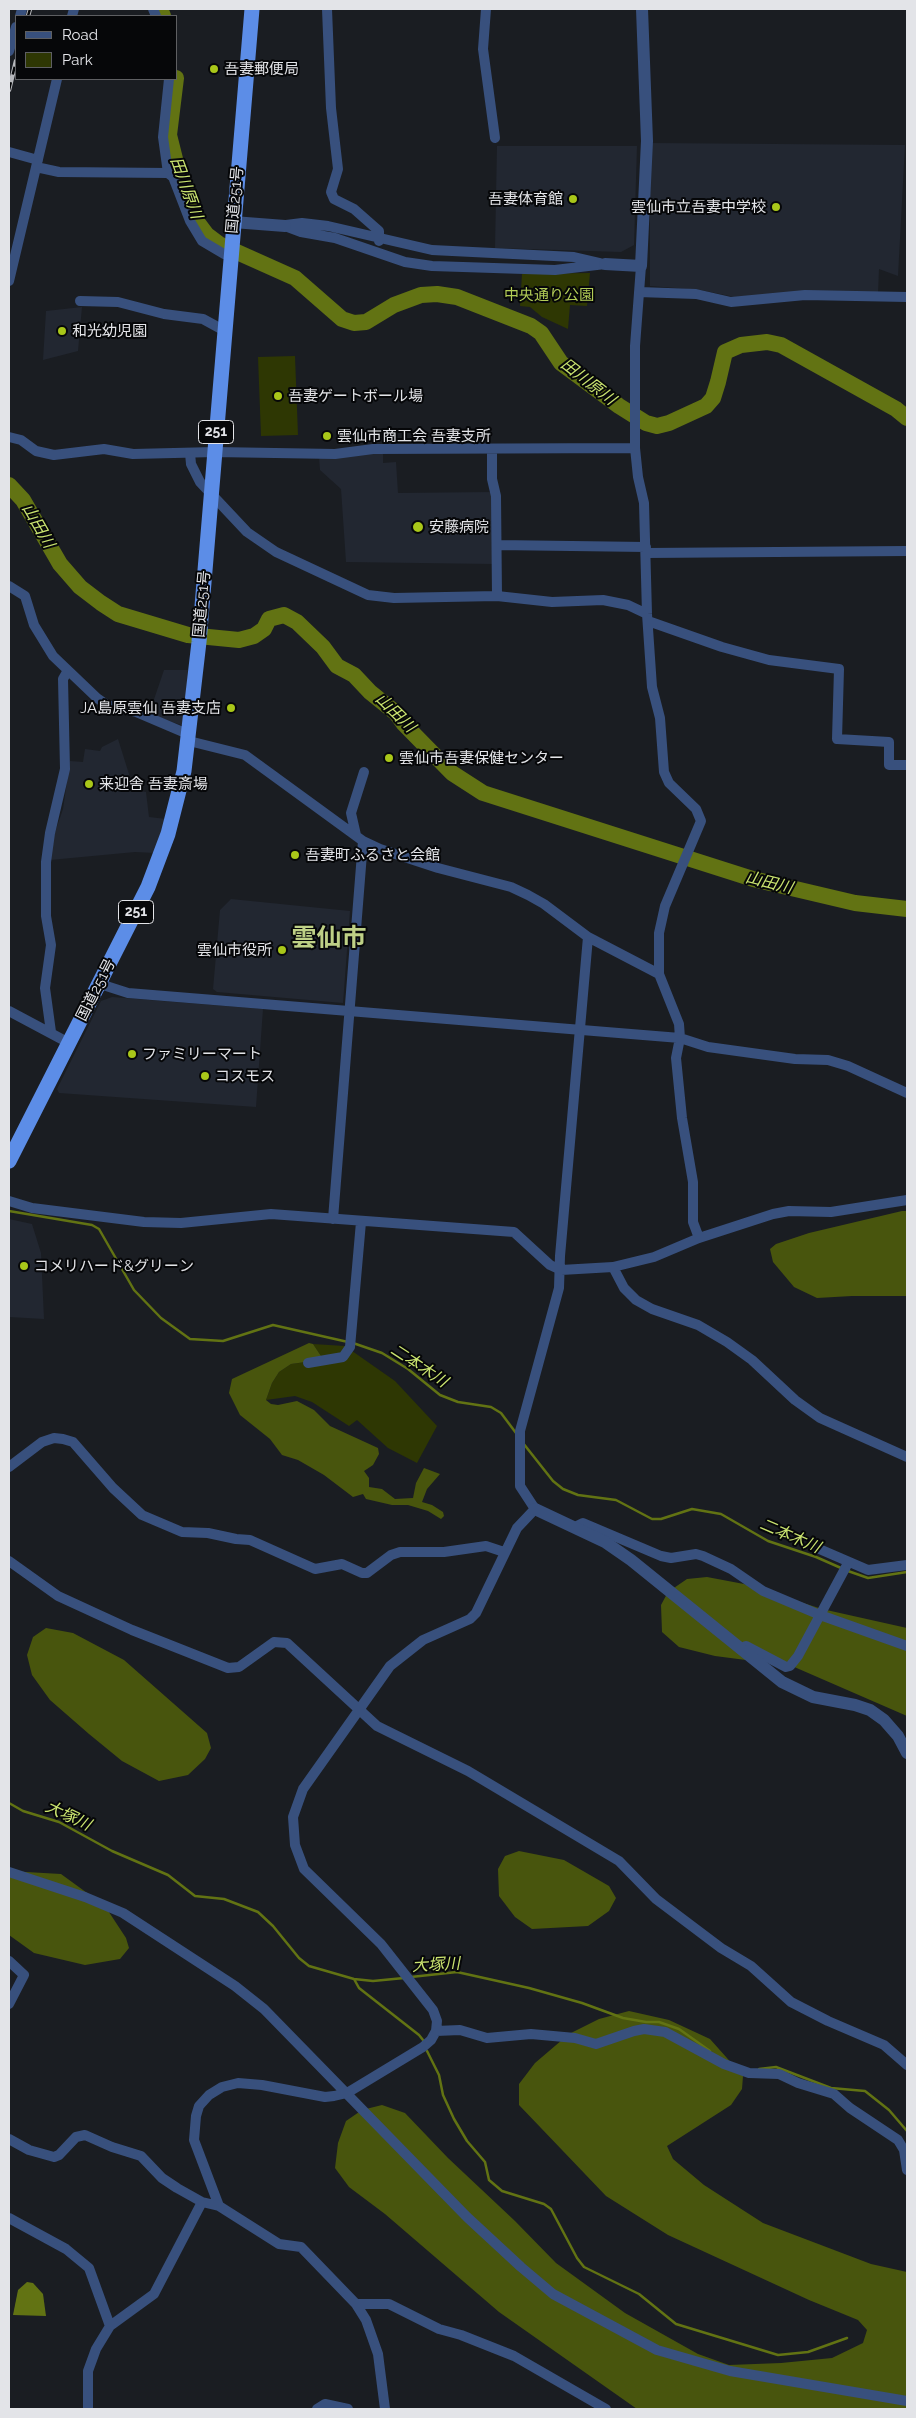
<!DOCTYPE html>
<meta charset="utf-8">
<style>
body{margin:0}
#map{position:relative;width:916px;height:2418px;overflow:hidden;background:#1a1d22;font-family:Raleway,sans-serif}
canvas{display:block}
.frame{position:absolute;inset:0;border:10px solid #e3e4e8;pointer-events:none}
.legend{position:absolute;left:15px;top:15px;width:162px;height:65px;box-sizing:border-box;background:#060709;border:1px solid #5e5f62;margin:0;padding:6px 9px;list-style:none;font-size:15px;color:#e3e4e8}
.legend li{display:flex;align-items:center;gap:10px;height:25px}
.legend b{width:25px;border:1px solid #5e5f62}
</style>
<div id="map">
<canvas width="916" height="2418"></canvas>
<div class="frame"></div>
<ul class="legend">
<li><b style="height:6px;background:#38507d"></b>Road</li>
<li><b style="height:14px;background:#2e3703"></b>Park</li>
</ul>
</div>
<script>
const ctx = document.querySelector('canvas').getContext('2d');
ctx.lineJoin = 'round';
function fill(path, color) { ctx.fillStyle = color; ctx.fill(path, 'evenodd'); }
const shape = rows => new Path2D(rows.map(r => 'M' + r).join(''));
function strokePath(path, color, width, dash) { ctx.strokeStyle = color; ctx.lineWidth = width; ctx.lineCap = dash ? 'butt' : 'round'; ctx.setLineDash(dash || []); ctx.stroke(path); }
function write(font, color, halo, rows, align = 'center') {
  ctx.font = font + ' Raleway,"Noto Sans JP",sans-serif'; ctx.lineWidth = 4; ctx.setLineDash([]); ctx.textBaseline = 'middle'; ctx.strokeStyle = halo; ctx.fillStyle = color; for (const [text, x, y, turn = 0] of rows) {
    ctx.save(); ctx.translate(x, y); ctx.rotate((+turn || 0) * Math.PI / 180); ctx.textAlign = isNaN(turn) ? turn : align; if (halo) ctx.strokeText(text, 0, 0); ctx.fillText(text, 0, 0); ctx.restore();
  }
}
fill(shape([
 [650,143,905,145,898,276,879,269,878,294,734,297,701,290,650,286],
 [497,146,637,146,634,245,621,252,495,248],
 [82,307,78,351,43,360,46,311],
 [383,452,383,463,396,462,398,493,493,492,493,564,346,562,341,489,320,470,319,457],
 [164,670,188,670,184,726,149,714],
 [118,739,134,790,146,792,149,817,166,819,155,853,135,852,50,860,54,835,63,809,70,761,83,762,85,749,100,751,102,747],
 [231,899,350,911,343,1003,217,992,213,989,220,910],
 [112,997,263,1009,256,1107,59,1093,57,1089,101,1001],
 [9,1219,32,1224,41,1253,44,1319,9,1317]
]), '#222731');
fill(shape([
 [590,273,587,306,570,305,568,329,542,317,530,307,520,306,522,274],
 [295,356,298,435,261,436,258,357],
 [313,1344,345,1346,395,1381,437,1426,417,1463,388,1448,357,1420,349,1426,312,1402,295,1396,266,1400,272,1383,279,1372,291,1364,320,1360,321,1356]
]), '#2e3703');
fill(shape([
 [902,1211,907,1211,907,1296,852,1296,817,1298,794,1287,773,1262,770,1249,776,1244,809,1233],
 [309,1343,313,1344,321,1356,320,1360,291,1364,279,1372,272,1383,266,1400,271,1404,278,1405,297,1401,314,1410,330,1426,378,1448,379,1454,373,1465,364,1471,369,1478,369,1487,382,1489,395,1499,413,1498,416,1483,424,1468,440,1474,427,1489,422,1502,432,1505,443,1512,444,1516,441,1519,428,1511,408,1505,392,1505,366,1499,363,1494,353,1497,324,1475,298,1460,282,1455,270,1439,240,1415,229,1393,232,1379],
 [707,1577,744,1584,822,1609,907,1628,907,1716,792,1666,715,1656,679,1647,662,1632,661,1605,668,1592,687,1579],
 [46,1628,73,1633,124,1660,207,1733,211,1748,205,1759,188,1775,159,1781,122,1761,89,1734,50,1700,32,1675,27,1655,33,1637],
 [519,1851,564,1860,609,1886,616,1898,609,1911,588,1926,532,1929,515,1917,499,1896,498,1869,505,1856],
 [9,1871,61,1874,105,1906,126,1938,129,1948,120,1959,85,1965,34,1953,9,1935],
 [629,2011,669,2020,710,2039,743,2076,742,2089,731,2105,667,2146,673,2159,704,2185,763,2223,871,2264,907,2272,907,2409,637,2409,499,2312,385,2214,349,2187,335,2168,338,2143,346,2121,362,2110,382,2105,405,2113,448,2158,515,2221,556,2263,625,2313,698,2354,729,2365,781,2363,832,2358,863,2343,867,2330,858,2320,809,2300,668,2235,606,2196,519,2105,519,2084,535,2063,569,2034,599,2019]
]), '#48550d');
fill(shape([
 [27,2282,33,2283,43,2294,46,2316,13,2315,18,2290]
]), '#627313');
strokePath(shape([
 [9,1211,92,1225,99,1229,134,1290,161,1318,190,1339,223,1341,273,1325,348,1342],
 [353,1343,382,1353,408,1369,440,1395,458,1402,491,1407,501,1413,516,1433],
 [523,1443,553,1481,563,1489,578,1495,616,1500,652,1519,661,1519,692,1509,721,1514,768,1541,816,1557,841,1568],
 [848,1571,868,1578,907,1572],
 [9,1803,23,1811,59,1822,112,1851,168,1875,195,1896,224,1899,258,1912,273,1926,299,1958,309,1966,354,1979,373,1981,404,1978],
 [411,1977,457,1972,529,1988,582,2003,623,2018,646,2022,659,2022,679,2029,710,2051],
 [354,1979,359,1988,419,2035,423,2040],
 [427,2051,439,2075,443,2095,454,2119,467,2141,485,2162,489,2180,502,2191,544,2204,551,2209,577,2258,584,2267,639,2294,676,2324,778,2355,808,2352,847,2338],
 [759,2069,776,2067,831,2088,865,2091,889,2110,907,2131]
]), '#627313', 2.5);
strokePath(shape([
 [160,9,163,16],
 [176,78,169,135,177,167,198,223,207,235,219,244,295,278,342,319,354,323,366,322,394,305,421,295,437,294,457,297,531,326,541,333,561,363,619,406,646,423,657,426,669,423,706,406,713,398,718,382,725,352,741,345,767,342,781,345,896,409,907,418],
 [9,485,23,500,60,564,80,587,101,603,118,614,188,635,239,640,254,636,264,629,269,619,284,615,297,622,323,647,337,666,354,675,370,692,396,713,404,724,452,773,483,793,753,879,855,903,907,909]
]), '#627313', 16);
strokePath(shape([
 [153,9,156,16],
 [327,9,331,108,338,169,331,192,334,199,354,209,379,231,379,241],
 [486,9,483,49,495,138],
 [20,16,22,9],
 [72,16,74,9],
 [9,51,16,27],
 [9,152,38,160],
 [36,167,59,172,168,173,173,177,190,221,202,241,224,254,231,255],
 [168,173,163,137,169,79],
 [286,225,302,223,328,226,432,250,574,257,600,263],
 [285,226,301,232,335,238,405,262,432,266,555,270,605,264],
 [641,266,635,346,635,448,638,477,644,503,647,614,652,687,660,718,664,772,669,783,696,809,701,821,665,906,659,933,659,974,679,1024,680,1038,676,1058,682,1118,693,1182,693,1222,699,1238],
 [9,281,57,79],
 [639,292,696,294,731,302,805,295,907,297],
 [80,301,118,302,164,314,203,319,225,331],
 [9,437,21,440,36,451,54,455,104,449,133,454,215,452,335,454,373,449,635,448],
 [492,449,492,479,496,496,497,596],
 [190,453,191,464,200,482,247,532,276,552,368,595,394,598,497,596,552,602,603,600,628,605,647,614],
 [497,545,646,547],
 [646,553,907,551],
 [9,586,25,596,34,625,53,656,97,698,107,705,136,712,190,735],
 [648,621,722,647,769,660,839,669,837,739,889,742,889,765,907,765],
 [189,741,245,755,363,841,380,849,438,868,511,887,528,895,544,904,588,937,659,974],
 [356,835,351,813,364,772],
 [100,984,128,993,680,1038,708,1047,795,1059,828,1060,848,1066,907,1093],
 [9,1011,69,1043],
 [51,1032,45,988,51,945,46,916,46,862,50,833,65,769,63,679,67,672],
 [9,1201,32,1208,144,1222,181,1223,271,1214,514,1232,550,1265,561,1270,613,1267,654,1257,699,1238,773,1214,789,1211,831,1212,907,1200],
 [333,1219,363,841],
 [613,1267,624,1288,636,1300,652,1309,698,1325,727,1342,752,1360,795,1400,820,1418,907,1457],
 [308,1363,343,1357,350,1347,361,1222],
 [9,1467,42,1442,54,1438,63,1439,73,1442,113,1488,142,1515,182,1532,208,1533,236,1539,250,1540,315,1569,342,1564,362,1573,367,1573,391,1555,400,1552,444,1552,486,1546,504,1552],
 [575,1527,583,1523,661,1556,671,1558,696,1554,703,1556,731,1569,763,1591,820,1615,907,1646],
 [817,1548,868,1570,907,1565],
 [9,1561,58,1596,132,1630,228,1668,239,1667,274,1642,287,1643,377,1726,468,1771,619,1861,656,1899,721,1948,751,1966,791,2002,828,2021,884,2045,907,2065],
 [740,1649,746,1646,786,1667,790,1666,798,1656,848,1563],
 [9,1872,85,1897,123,1913,235,1986,264,2009,467,2217,521,2267,553,2294,657,2350,730,2371,907,2401],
 [9,1961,24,1975,9,2004],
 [436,2031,460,2030,487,2038,531,2034,575,2038,596,2044,634,2031,644,2029,665,2032,724,2064,749,2073,779,2074,798,2083,834,2094,850,2108,898,2140,904,2150,907,2170],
 [9,2139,29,2150,54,2157,59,2155,76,2137,85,2135,112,2147,141,2156,162,2178,177,2188,202,2202,219,2206,279,2244,301,2247,356,2304,366,2320,378,2354,385,2409],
 [219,2206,194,2140,196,2116,199,2106,209,2095,222,2087,238,2083,262,2085,325,2097,334,2096,347,2093,423,2047,431,2040,436,2031,437,2021,433,2010,381,1944,304,1869,295,1845,293,1817,303,1789,390,1666,423,1640,470,1619,476,1613,517,1528,535,1509,520,1486,520,1431,559,1288,560,1256,588,937],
 [9,2218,66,2249,89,2268,110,2326],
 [356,2304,389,2304,439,2329,461,2335,514,2356,606,2409],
 [88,2409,88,2371,96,2349,110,2326,154,2294,202,2202],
 [317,2409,325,2404,348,2409]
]), '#38507d', 10);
strokePath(shape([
 [233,222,285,226],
 [605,264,641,266,647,141,642,9],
 [535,1509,605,1542,631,1560,782,1682,813,1697,855,1705,870,1710,884,1720,898,1736,907,1753]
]), '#38507d', 12);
strokePath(shape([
 [9,1161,148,887,168,834,184,771,199,642,252,9]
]), '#5c8de7', 15);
const rail = shape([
 [28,16,30,9],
 [9,90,16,61]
]);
strokePath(rail, '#b6b8bc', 4.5);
strokePath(rail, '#060709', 2.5, [8]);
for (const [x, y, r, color] of [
 [214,69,5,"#a9c719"],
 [573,199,5,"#a9c719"],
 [776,207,5,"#a9c719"],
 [62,331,5,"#a9c719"],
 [278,396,5,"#a9c719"],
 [327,436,5,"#a9c719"],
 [418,527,6,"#a9c719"],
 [231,708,5,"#a9c719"],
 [389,758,5,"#a9c719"],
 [89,784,5,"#a9c719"],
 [295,855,5,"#a9c719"],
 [282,950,5,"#a9c719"],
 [132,1054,5,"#a9c719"],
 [205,1076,5,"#a9c719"],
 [24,1266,5,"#a9c719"]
]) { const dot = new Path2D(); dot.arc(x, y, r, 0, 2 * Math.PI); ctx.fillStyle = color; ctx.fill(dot); strokePath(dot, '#060709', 2); }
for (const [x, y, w] of [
 [216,432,35],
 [136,912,35]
]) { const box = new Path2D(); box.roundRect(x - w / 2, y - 11.5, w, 23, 4); ctx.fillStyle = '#060709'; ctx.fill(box); strokePath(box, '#e3e4e8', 1); }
write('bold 14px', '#e3e4e8', null, [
 ["251",216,432],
 ["251",136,912]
]);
write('15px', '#e3e4e8', '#060709', [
 ["吾妻郵便局",224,69],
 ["吾妻体育館",563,199,"right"],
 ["雲仙市立吾妻中学校",766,207,"right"],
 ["和光幼児園",72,331],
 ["吾妻ゲートボール場",288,396],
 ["雲仙市商工会 吾妻支所",337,436],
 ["安藤病院",429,527],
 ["JA島原雲仙 吾妻支店",221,708,"right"],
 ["雲仙市吾妻保健センター",399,758],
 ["来迎舎 吾妻斎場",99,784],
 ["吾妻町ふるさと会館",305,855],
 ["雲仙市役所",272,950,"right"],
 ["ファミリーマート",142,1054],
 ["コスモス",215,1076],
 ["コメリハード&グリーン",34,1266]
], 'left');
write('15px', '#e3e4e8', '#060709', [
 ["国道251号",235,200,-85],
 ["国道251号",202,604,-85],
 ["国道251号",96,990,-63]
]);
write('15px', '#b3cd57', '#060709', [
 ["中央通り公園",549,295]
]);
write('italic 16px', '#cbe570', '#060709', [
 ["田川原川",186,188,70],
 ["田川原川",588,382,38],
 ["山田川",38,526,60],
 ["山田川",395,713,44],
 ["山田川",769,883,14],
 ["二本木川",419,1366,33],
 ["二本木川",790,1536,23],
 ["大塚川",68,1816,25],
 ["大塚川",436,1965,-3]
]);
write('bold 25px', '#bed086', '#060709', [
 ["雲仙市",329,938]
]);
</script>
